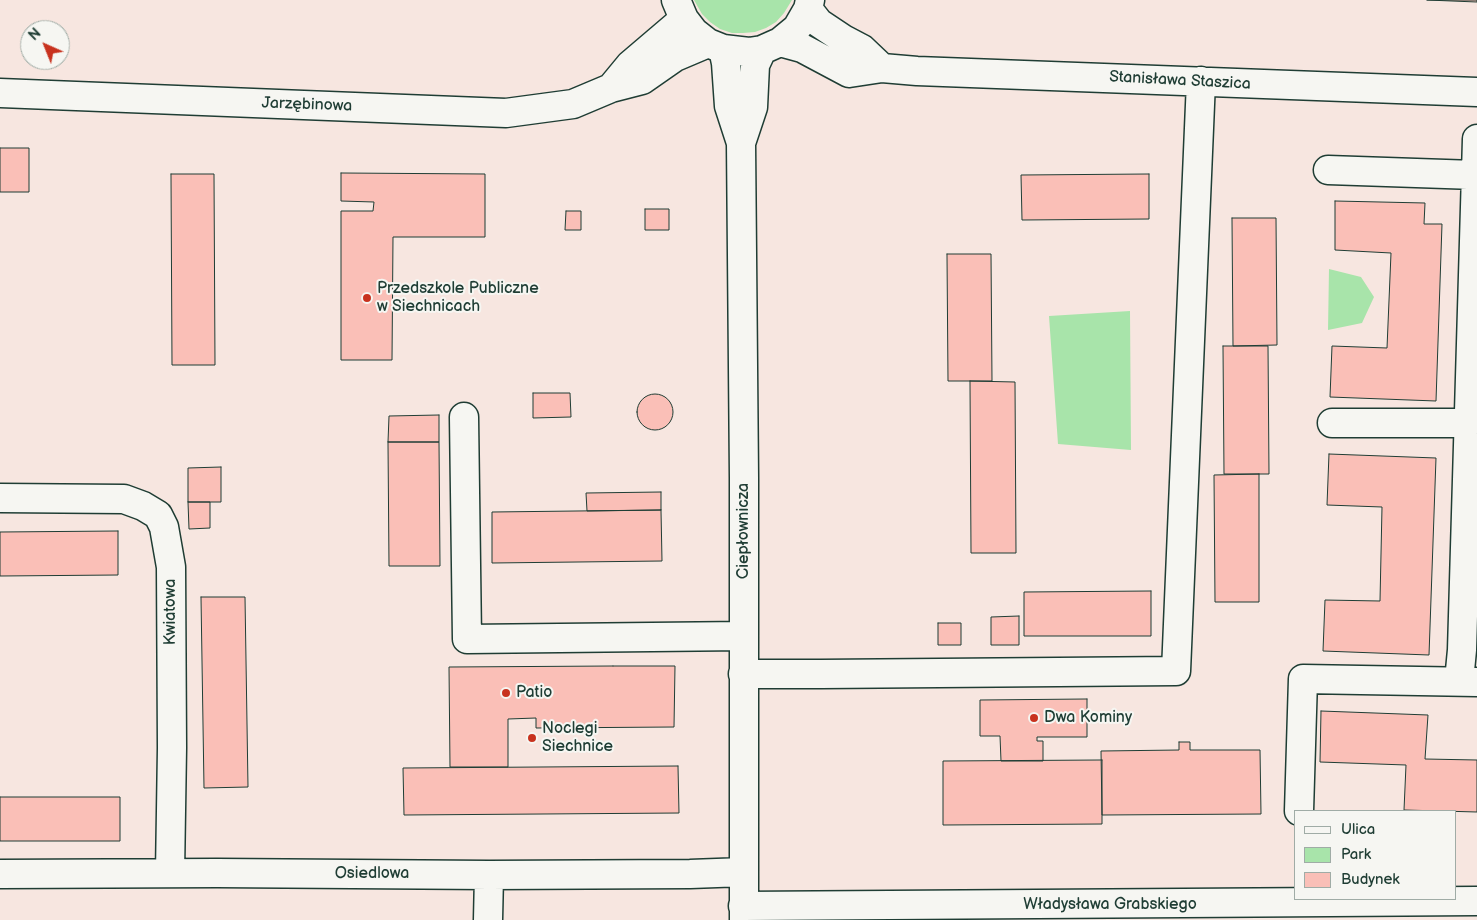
<!DOCTYPE html>
<meta charset="utf-8">
<style>
body{margin:0}
#map{position:relative;width:1477px;height:920px;overflow:hidden;background:#f7e6e0;font-family:"Balsamiq Sans",sans-serif}
canvas{display:block}
.legend{position:absolute;left:1294px;top:810px;width:162px;height:90px;box-sizing:border-box;background:#f6f6f2;border:1px solid #a0aca6;margin:0;padding:6px 9px;list-style:none;font-size:15px;color:#1f3d34}
.legend li{display:flex;align-items:center;gap:10px;height:25px}
.legend b{width:25px;border:1px solid #a0aca6}
.north{position:absolute;left:20px;top:20px;width:50px;height:50px;box-sizing:border-box;background:#f6f6f2;border:1px solid #a0aca6;border-radius:50%;rotate:316deg;font-size:14px;font-weight:700;line-height:20px;text-align:center;color:#1f3d34}
.north::after{content:'';display:block;margin:auto;width:18px;height:22px;background:#c8321e;clip-path:polygon(50% 0,100% 100%,50% 72%,0 100%)}
</style>
<div id="map">
<canvas width="1477" height="920"></canvas>
<ul class="legend">
<li><b style="height:6px;background:#f6f6f2"></b>Ulica</li>
<li><b style="height:14px;background:#a8e4aa"></b>Park</li>
<li><b style="height:14px;background:#fabfb7"></b>Budynek</li>
</ul>
<div class="north">N</div>
</div>
<script>
const ctx = document.querySelector('canvas').getContext('2d');
ctx.lineJoin = 'round';
function fill(path, color) { ctx.fillStyle = color; ctx.fill(path, 'evenodd'); }
const shape = rows => new Path2D(rows.map(r => 'M' + r).join(''));
function strokePath(path, color, width, dash) { ctx.strokeStyle = color; ctx.lineWidth = width; ctx.lineCap = dash ? 'butt' : 'round'; ctx.setLineDash(dash || []); ctx.stroke(path); }
function write(font, color, halo, rows, align = 'center') {
  ctx.font = font + ' "Balsamiq Sans",sans-serif'; ctx.lineWidth = 4; ctx.setLineDash([]); ctx.textBaseline = 'middle'; ctx.strokeStyle = halo; ctx.fillStyle = color; for (const [text, x, y, turn = 0] of rows) {
    ctx.save(); ctx.translate(x, y); ctx.rotate((+turn || 0) * Math.PI / 180); ctx.textAlign = isNaN(turn) ? turn : align; if (halo) ctx.strokeText(text, 0, 0); ctx.fillText(text, 0, 0); ctx.restore();
  }
}
fill(shape([
 [694,0,792,0,784,13,776,22,766,28,755,32,743,33,732,33,720,29,710,22,702,14],
 [1329,269,1361,277,1374,297,1362,323,1328,330],
 [1130,311,1131,450,1058,444,1049,316]
]), '#a8e4aa');
const building = shape([
 [1427,0,1477,0,1477,2,1427,0],
 [0,148,29,148,29,192,0,192,0,148],
 [341,173,485,174,485,237,393,237,392,360,341,360,341,211,373,211,374,202,341,201,341,173],
 [171,174,214,174,215,365,172,365,171,174],
 [1149,174,1149,219,1022,220,1021,175,1149,174],
 [1335,201,1425,203,1424,224,1442,224,1436,401,1330,397,1332,346,1387,348,1391,253,1335,250,1335,201],
 [645,209,669,209,669,230,645,230,645,209],
 [566,211,581,211,581,230,565,230,566,211],
 [1232,218,1276,218,1277,345,1233,346,1232,218],
 [947,254,991,254,992,381,948,381,947,254],
 [1223,346,1268,346,1269,474,1224,474,1223,346],
 [970,381,1015,382,1016,553,971,553,970,381],
 [533,393,570,393,571,417,533,418,533,393],
 '637 412a18 18 0 1 1 36 0a18 18 0 1 1-36 0Z',
 [439,415,439,442,388,442,389,416,439,415],
 [388,442,439,442,440,566,389,566,388,442],
 [1329,454,1436,458,1429,655,1323,651,1325,600,1380,601,1382,507,1327,505,1329,454],
 [221,467,221,502,188,502,188,468,221,467],
 [1259,474,1259,602,1215,602,1214,475,1259,474],
 [661,492,661,510,587,511,586,493,661,492],
 [188,502,210,502,210,528,189,529,188,502],
 [661,510,662,561,492,563,492,512,661,510],
 [118,531,118,575,0,576,0,532,118,531],
 [1151,591,1151,636,1024,636,1024,592,1151,591],
 [201,597,245,597,248,787,204,788,201,597],
 [1019,616,1019,645,991,645,991,617,1019,616],
 [938,623,961,623,961,645,938,645,938,623],
 [613,666,675,666,674,727,536,728,536,718,508,719,508,767,450,767,449,667,613,666],
 [1087,699,1087,737,1037,737,1037,741,1043,741,1043,761,1001,761,1000,736,980,736,980,700,1087,699],
 [1321,711,1428,715,1425,759,1477,760,1477,812,1404,810,1406,765,1320,762,1321,711],
 [1179,742,1190,742,1190,750,1260,750,1261,814,1102,815,1101,751,1179,750,1179,742],
 [1102,760,1102,824,943,825,943,761,1102,760],
 [678,766,679,813,404,815,403,768,678,766],
 [0,797,120,797,120,841,0,841,0,797]
]);
fill(building, '#fabfb7');
strokePath(building, '#1f3d34', 1);
const minor = shape([
 [676,0,684,19,694,32,708,43,723,49,749,52,762,50,780,42,797,28,808,9,810,0],
 [808,9,819,23,843,39,862,49,882,68],
 [780,42,802,48,849,73,882,68,917,71,1477,92],
 [723,49,726,63,729,106,741,143,744,478,744,920],
 [611,88,630,65,684,19],
 [0,93,506,113,573,104,611,88,642,80,675,57,708,43],
 [741,143,753,107,755,65,762,50],
 [1328,170,1475,175],
 [464,417,467,639,744,636],
 [1332,423,1468,423],
 [0,498,124,499,143,506,158,515,164,527,171,567,172,748,170,873],
 [743,674,821,674,1176,671,1201,81],
 [1459,681,1462,650,1477,139],
 [1299,811,1303,679,1477,682],
 [0,874,217,873,489,875,690,874,744,872],
 [743,906,1477,901],
 [488,920,489,875]
]);
strokePath(minor, '#1f3d34', 31);
strokePath(minor, '#f6f6f2', 28);
for (const [x, y, r, color] of [
 [367,298,5,"#c8321e"],
 [506,693,5,"#c8321e"],
 [1034,718,5,"#c8321e"],
 [532,738,5,"#c8321e"]
]) { const dot = new Path2D(); dot.arc(x, y, r, 0, 2 * Math.PI); ctx.fillStyle = color; ctx.fill(dot); strokePath(dot, '#f6f6f2', 2); }
write('16px', '#1f3d34', '#f6f6f2', [
 ["Stanisława Staszica",1180,81,3],
 ["Jarzębinowa",307,105,2],
 ["Ciepłownicza",744,531,-90],
 ["Kwiatowa",171,612,-90],
 ["Osiedlowa",372,874],
 ["Władysława Grabskiego",1110,905]
]);
write('16px', '#1f3d34', '#f6f6f2', [
 ["Przedszkole Publiczne",377,289],
 ["w Siechnicach",377,307],
 ["Patio",516,693],
 ["Dwa Kominy",1044,718],
 ["Noclegi",542,729],
 ["Siechnice",542,747]
], 'left');
</script>
